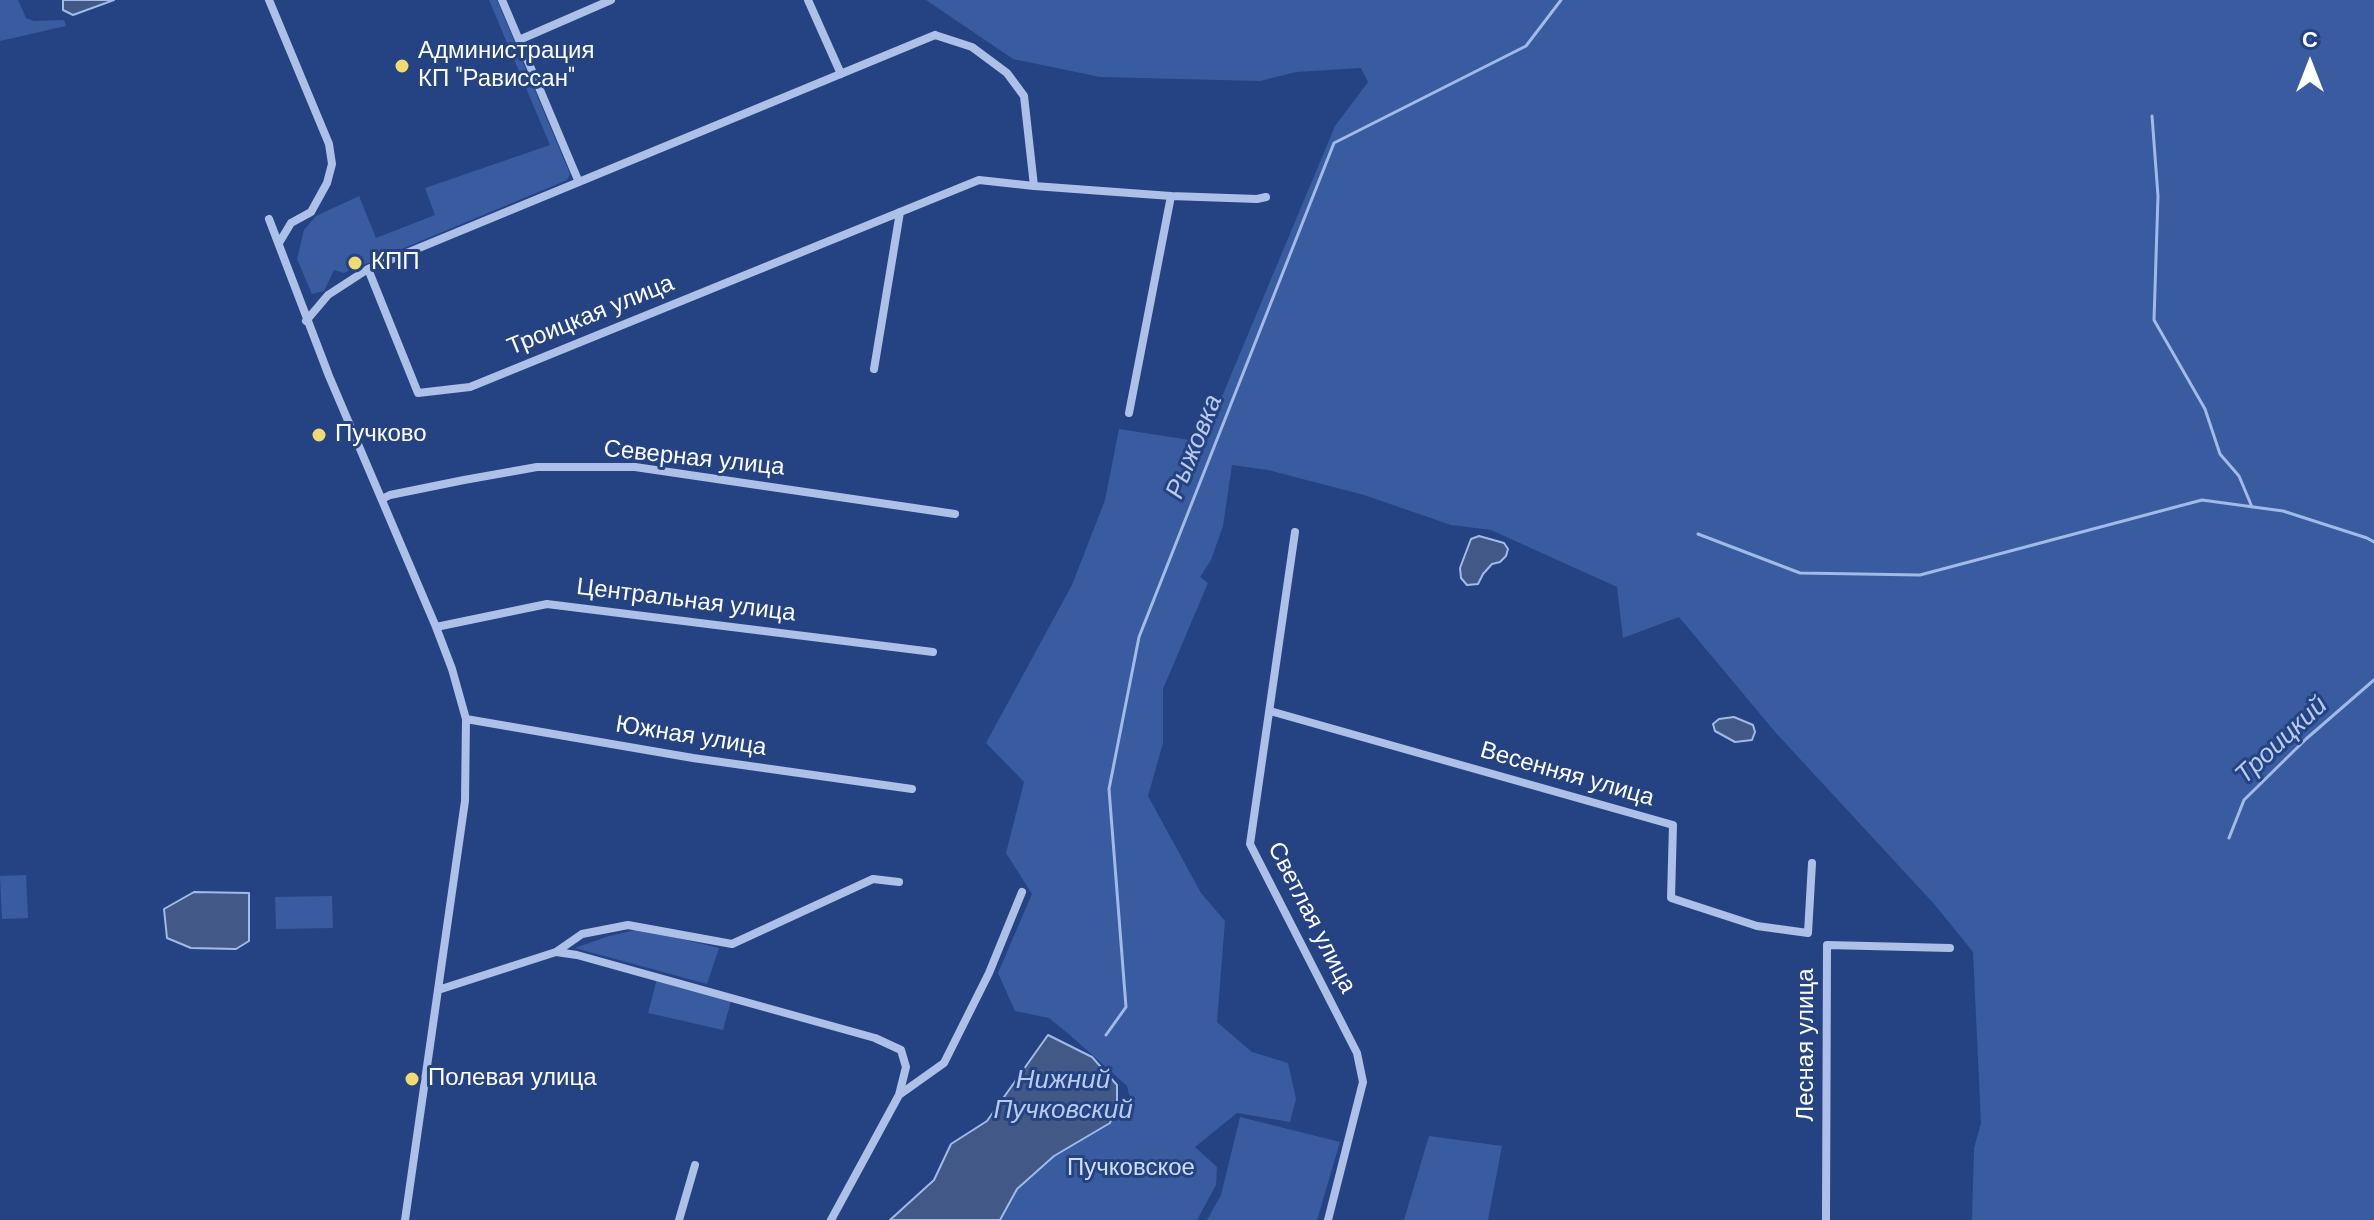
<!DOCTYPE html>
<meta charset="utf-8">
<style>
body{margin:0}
#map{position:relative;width:2374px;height:1220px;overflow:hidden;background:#254382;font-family:"DM Sans",sans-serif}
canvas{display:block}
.north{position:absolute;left:2270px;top:24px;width:80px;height:80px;-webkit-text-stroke:6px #254382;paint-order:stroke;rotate:0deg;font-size:22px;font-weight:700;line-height:32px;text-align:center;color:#fff}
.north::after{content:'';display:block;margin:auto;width:28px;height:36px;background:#fff;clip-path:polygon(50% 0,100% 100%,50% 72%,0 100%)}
</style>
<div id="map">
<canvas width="2374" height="1220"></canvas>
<div class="north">С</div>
</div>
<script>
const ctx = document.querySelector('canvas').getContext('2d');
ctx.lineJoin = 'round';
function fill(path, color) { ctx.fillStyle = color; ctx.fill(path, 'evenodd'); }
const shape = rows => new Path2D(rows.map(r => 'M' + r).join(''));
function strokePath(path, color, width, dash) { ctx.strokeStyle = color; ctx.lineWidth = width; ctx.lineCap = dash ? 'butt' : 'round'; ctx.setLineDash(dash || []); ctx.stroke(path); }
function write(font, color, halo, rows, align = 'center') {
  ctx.font = font + ' "DM Sans",sans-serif'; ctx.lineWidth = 6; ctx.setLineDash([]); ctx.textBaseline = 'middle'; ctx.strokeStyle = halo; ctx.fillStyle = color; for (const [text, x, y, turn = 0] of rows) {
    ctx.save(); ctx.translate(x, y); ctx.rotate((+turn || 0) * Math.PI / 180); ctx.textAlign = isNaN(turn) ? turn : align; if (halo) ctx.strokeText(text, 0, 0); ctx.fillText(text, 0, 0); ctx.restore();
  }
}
fill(shape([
 [0,0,18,0,26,18,34,21,64,20,66,26,0,41],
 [489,0,497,0,570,174,567,180,361,266,358,257,350,260,352,269,344,273,334,270,324,291,312,294,297,259,304,230,316,216,359,196,376,238,435,215,425,188,550,145],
 [926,0,2374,0,2374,1220,1972,1220,1974,1148,1981,1123,1973,952,1935,905,1776,733,1679,617,1623,638,1617,587,1491,530,1451,525,1364,495,1268,470,1232,465,1223,526,1211,560,1200,577,1208,583,1163,689,1163,743,1148,796,1201,893,1225,921,1217,1022,1252,1052,1288,1063,1296,1099,1290,1122,1237,1113,1195,1147,1217,1167,1216,1185,1197,1220,1000,1220,1017,1189,1055,1156,1110,1123,1117,1103,1133,1111,1127,1086,1071,1036,1049,1018,1015,1011,998,973,1032,894,1006,853,1024,782,986,743,1072,585,1105,500,1119,429,1203,442,1335,126,1368,82,1361,68,1296,72,1260,81,1100,77,1013,59],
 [26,875,28,918,2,919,0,876],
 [332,896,333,928,276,929,275,897],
 [640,929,719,948,707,984,575,948,609,936],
 [657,979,731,1001,723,1030,648,1013],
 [1240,1117,1340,1142,1317,1220,1207,1220,1221,1195],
 [1429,1136,1502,1146,1488,1220,1404,1220]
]), '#395ba0');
const water = shape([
 [63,0,114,0,73,15,63,10,63,0],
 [1479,536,1504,543,1508,549,1506,556,1500,562,1492,564,1483,574,1478,584,1467,585,1461,578,1460,568,1471,539,1479,536],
 [1734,717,1753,725,1755,732,1752,740,1735,742,1715,731,1713,724,1719,719,1734,717],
 [194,892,249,893,249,941,236,949,191,948,167,938,164,909,194,892],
 [1048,1035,1092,1057,1117,1085,1117,1103,1110,1123,1054,1156,1017,1189,1000,1220,890,1220,934,1180,951,1144,987,1121,1048,1035]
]);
fill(water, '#425887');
strokePath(water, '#a1bae8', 2);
strokePath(shape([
 [2152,116,2158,196,2154,320,2205,409,2220,454,2239,476,2252,507],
 [1698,534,1800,573,1920,575,2202,500,2283,511,2367,538,2374,542],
 [2229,838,2244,800,2306,739,2374,680],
 [1106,1035,1126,1007,1109,789,1139,637,1334,143,1526,46,1561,0]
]), '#a1bae8', 3);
strokePath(shape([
 [269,0,329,144,332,164,327,183,311,212,291,223,279,243],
 [502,0,519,40,611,0],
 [808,0,841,74],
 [935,35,972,47,1007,73,1024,96,1034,186,979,180,470,387,418,393,368,269,935,35],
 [519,40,578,180],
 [1034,186,1171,196,1257,199,1266,197],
 [269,219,329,376,436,627,452,669,466,719,465,801,405,1220],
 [306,321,328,295,368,269],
 [874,369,900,212],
 [1129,413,1171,196],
 [382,499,390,495,464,480,537,467,635,467,955,514],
 [1295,532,1250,844,1357,1053,1363,1082,1328,1220],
 [436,627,547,604,933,652],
 [1270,711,1673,825,1671,898,1757,926,1808,933,1812,863],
 [466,719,693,758,912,789],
 [556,952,582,934,628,925,732,944,873,879,899,882],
 [438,990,556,952,577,955,875,1038,901,1050,906,1067,899,1095],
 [679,1220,695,1165],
 [831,1220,899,1095,944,1063,989,973,1022,892],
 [1826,1220,1827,945,1950,948]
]), '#adc0e7', 8);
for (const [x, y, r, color] of [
 [402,66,8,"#f1db71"],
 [355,263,8,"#f1db71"],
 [319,435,8,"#f1db71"],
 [412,1079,8,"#f1db71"]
]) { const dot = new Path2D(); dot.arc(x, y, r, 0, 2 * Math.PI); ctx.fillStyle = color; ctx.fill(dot); strokePath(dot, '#254382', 3); }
write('24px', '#fff', '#254382', [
 ["Администрация",418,52],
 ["КП \"Рависсан\"",418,80],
 ["КПП",371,263],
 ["Пучково",335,435],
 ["Полевая улица",428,1079]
], 'left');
write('24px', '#fff', '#254382', [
 ["Троицкая улица",591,316,-22],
 ["Северная улица",694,459,6],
 ["Центральная улица",686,601,7],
 ["Южная улица",691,737,9],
 ["Весенняя улица",1567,775,16],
 ["Светлая улица",1311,918,63],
 ["Лесная улица",1807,1045,-90]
]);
write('24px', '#d0ddf6', '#254382', [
 ["Пучковское",1131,1169]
]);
write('italic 26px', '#b8cbef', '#254382', [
 ["Рыжовка",1195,447,-68],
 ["Троицкий",2282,741,-43],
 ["Нижний",1063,1081],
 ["Пучковский",1063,1111]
]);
</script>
